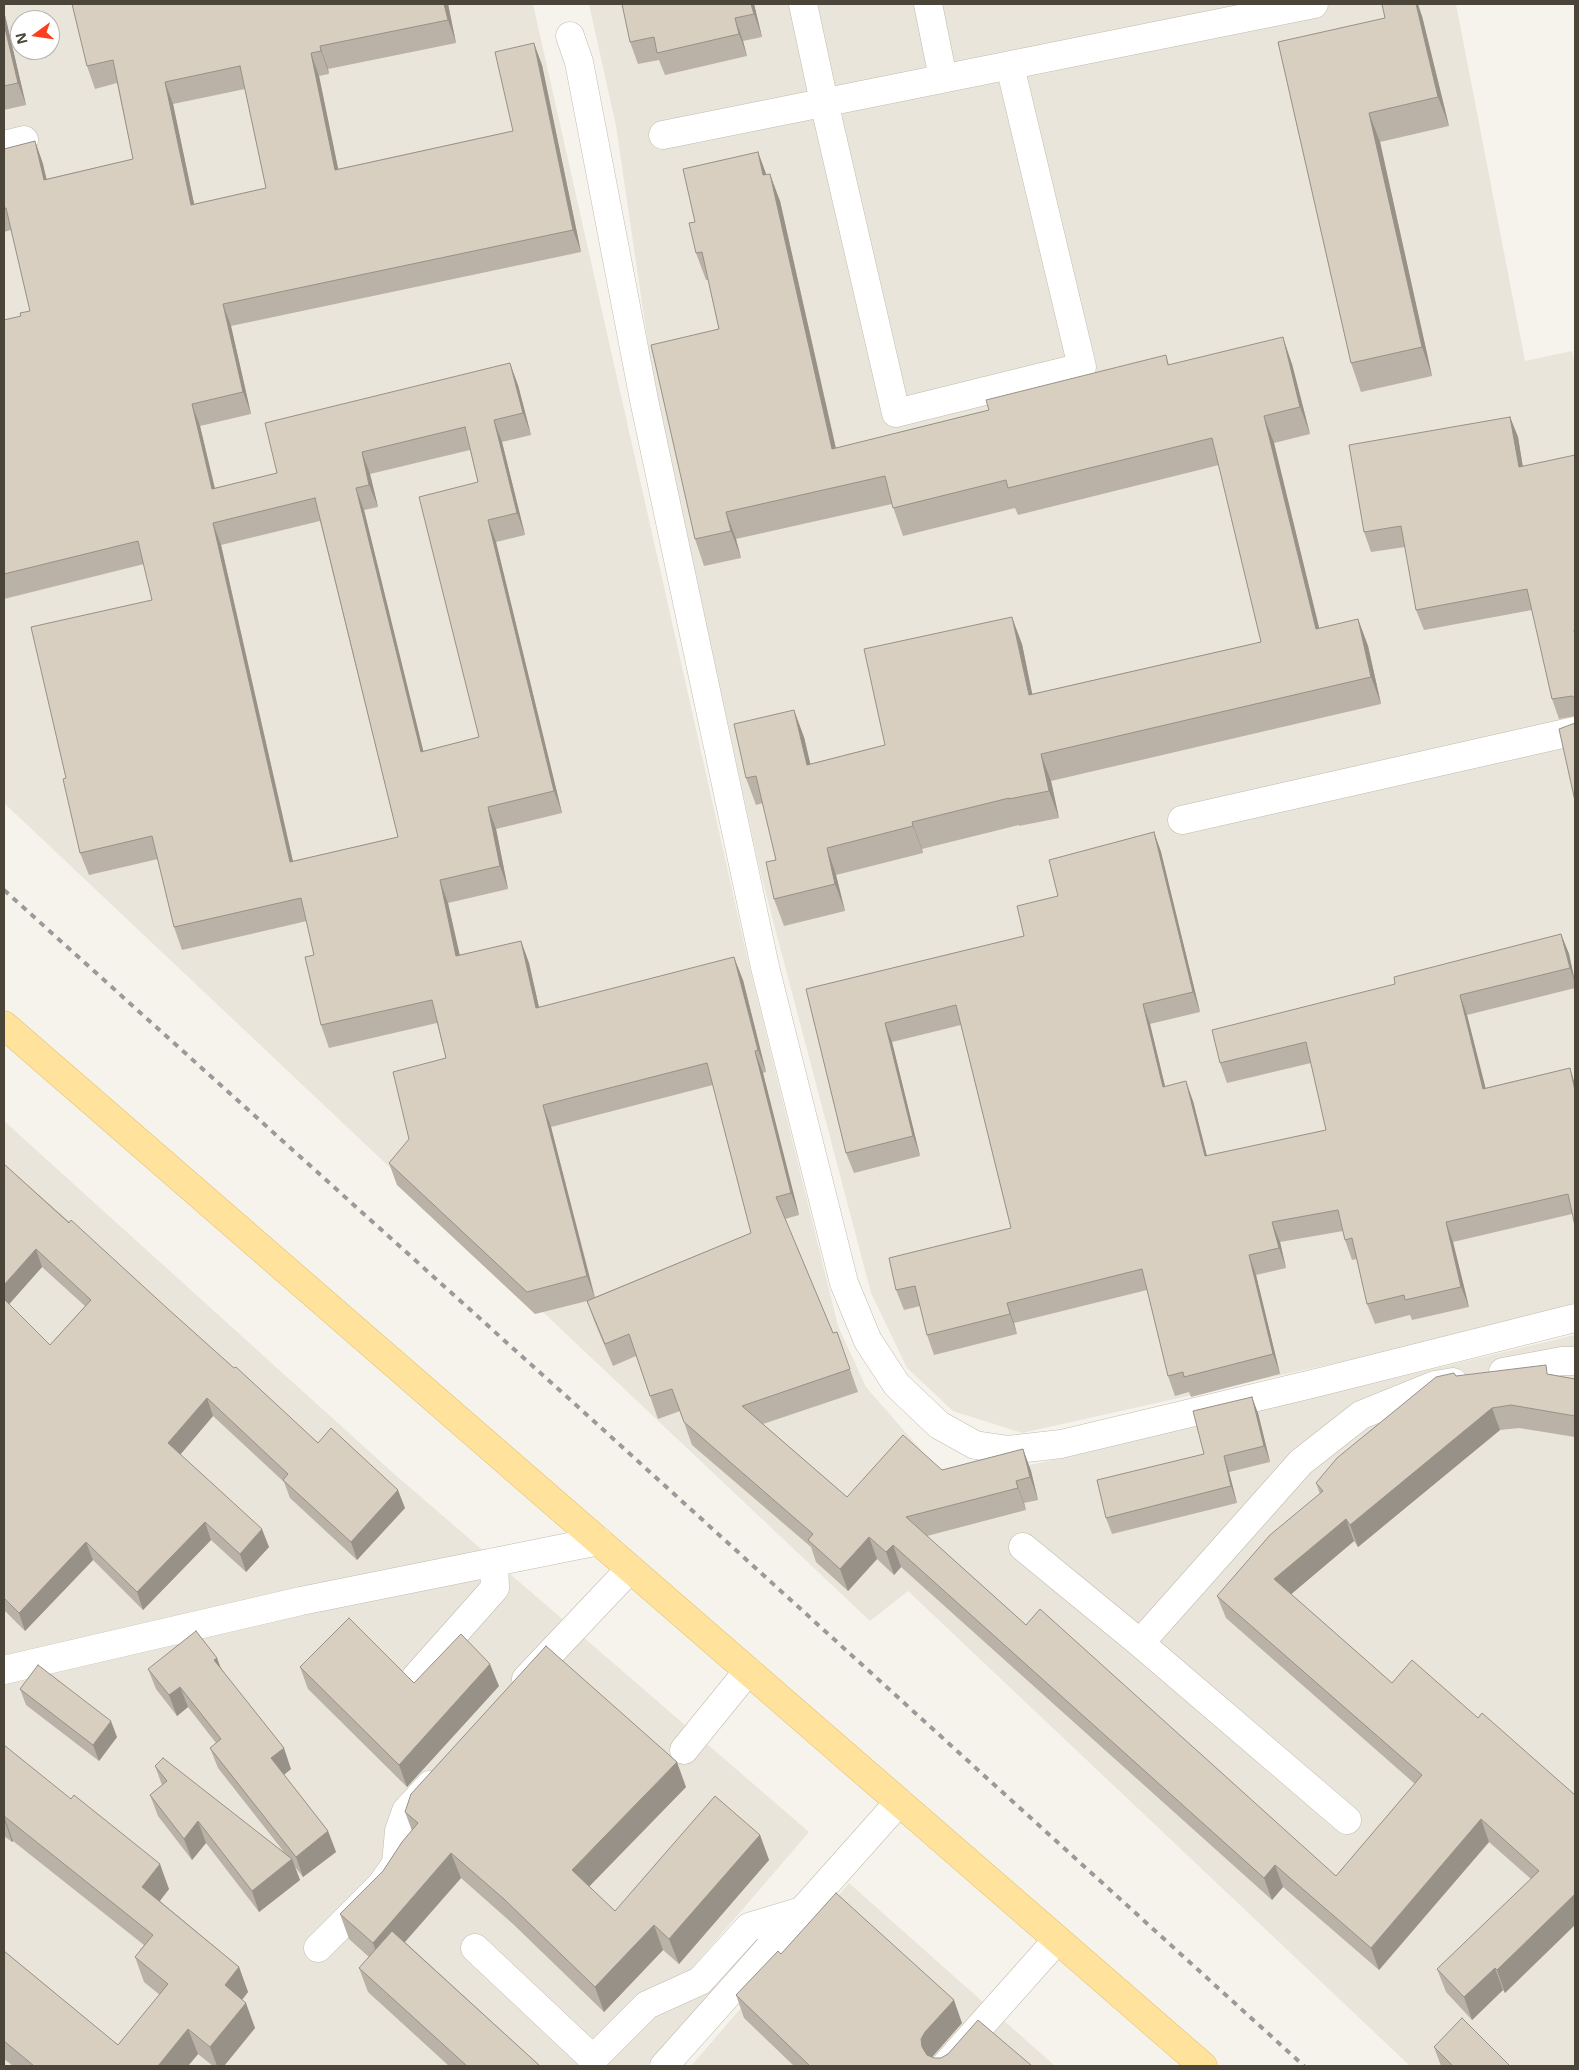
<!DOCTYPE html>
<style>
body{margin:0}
#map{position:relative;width:1579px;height:2070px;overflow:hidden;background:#f6f3ec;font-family:"Noto Sans",sans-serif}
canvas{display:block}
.frame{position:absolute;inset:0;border:5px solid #4b4439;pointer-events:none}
.north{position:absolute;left:10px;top:10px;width:50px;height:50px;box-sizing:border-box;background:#fff;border:1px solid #b7b4b0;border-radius:50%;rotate:256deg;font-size:14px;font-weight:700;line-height:20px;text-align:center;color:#4b4439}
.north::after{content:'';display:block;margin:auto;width:18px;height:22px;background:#fc3f1d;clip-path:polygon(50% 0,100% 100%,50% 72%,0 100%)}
</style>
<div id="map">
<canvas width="1579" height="2070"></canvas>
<div class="frame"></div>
<div class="north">N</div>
</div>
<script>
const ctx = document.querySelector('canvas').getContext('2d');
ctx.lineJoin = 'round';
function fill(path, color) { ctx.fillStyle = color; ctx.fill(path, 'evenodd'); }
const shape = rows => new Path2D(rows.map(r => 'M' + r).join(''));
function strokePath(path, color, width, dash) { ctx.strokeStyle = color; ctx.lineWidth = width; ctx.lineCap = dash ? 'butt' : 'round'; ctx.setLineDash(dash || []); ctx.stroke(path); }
fill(shape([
 [4,4,533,4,747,956,838,1326,866,1387,934,1465,957,1480,1044,1462,1575,1335,1575,2066,1410,2066,908,1591,870,1621,4,803],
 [20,20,50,20,50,50,20,50],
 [589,4,1456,4,1525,361,1572,351,1575,366,1575,1306,1484,1330,1022,1433,953,1411,907,1368,871,1293,760,871,655,392,616,126],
 [4,1121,392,1472,809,1832,694,1966,716,1988,647,2066,4,2066],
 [849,1883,1055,2066,691,2066]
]), '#eae5da');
const minor = shape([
 [803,4,824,102,896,413,1082,367,1010,66],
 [928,4,943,78],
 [570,36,579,62,644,400,765,967,844,1283,868,1341,897,1385,939,1425,975,1445,1008,1450,1061,1444,1316,1383,1575,1318],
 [663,135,1314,4],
 [4,145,24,140],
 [1182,820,1575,731],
 [1503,1372,1562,1361,1575,1361],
 [1023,1547,1140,1643,1347,1820],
 [1140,1643,1301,1462,1361,1415,1435,1385,1453,1382],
 [4,1670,301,1601,599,1541],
 [416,1677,495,1588,494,1562],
 [526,1679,630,1569],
 [684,1750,748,1671],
 [318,1948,381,1885,396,1864,399,1831,406,1811,430,1785],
 [475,1948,593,2059,647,2005,700,1981,749,1927,802,1911],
 [664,2066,899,1802],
 [945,2066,1057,1940]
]);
const major = shape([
 [4,1025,1203,2066]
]);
strokePath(minor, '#c2bbae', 29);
strokePath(major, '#e6c16a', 29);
strokePath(minor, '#fff', 28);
strokePath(major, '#ffe39c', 28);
strokePath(shape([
 [4,890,576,1405,1304,2066]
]), '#9a9a9a', 4, [6, 6]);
fill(shape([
 [72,4,448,4,456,43,328,69,329,74,319,76,338,169,513,131,542,65,581,252,231,326,251,414,200,426,215,488,277,473,518,385,531,435,502,442,525,535,496,542,562,813,496,829,508,889,448,903,459,955,521,941,529,963,539,1007,743,980,766,1072,763,1073,799,1215,785,1219,833,1333,837,1332,858,1392,763,1424,847,1497,942,1470,1023,1449,1031,1471,1038,1500,1024,1503,1026,1510,927,1536,1026,1625,1336,1876,1415,1784,1226,1618,1217,1596,1320,1494,1316,1483,1456,1376,1549,1374,1575,1379,1575,1437,1519,1428,1500,1430,1358,1547,1354,1541,1291,1594,1392,1683,1478,1718,1575,1795,1505,1993,1503,1990,1472,2020,1446,1992,1437,1969,1531,1879,1489,1842,1379,1970,1283,1887,1272,1900,901,1567,894,1575,877,1559,848,1591,816,1562,811,1547,692,1445,680,1411,658,1419,636,1356,613,1366,595,1323,587,1301,535,1314,397,1185,389,1163,409,1139,446,1058,437,1023,329,1048,321,1025,314,955,307,921,182,950,174,927,158,859,89,875,80,853,66,778,152,600,144,564,4,599,4,320,21,316,30,311,11,230,4,232,4,149,35,141,43,164,46,179,133,159,117,83,95,89,87,66],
 [245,89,266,188,194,204,173,104],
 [470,450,478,482,479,737,423,751,364,510,378,507,370,474],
 [320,521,398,837,293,861,221,545],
 [713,1085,751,1233,595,1297,551,1127],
 [622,4,754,4,762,37,743,41,747,56,665,75,659,60,638,64,630,42],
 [4,11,26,105,4,110],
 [1422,16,1449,126,1380,142,1432,376,1361,392,1351,363,1278,42],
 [758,152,766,174,780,201,836,448,989,410,1166,355,1169,365,1292,364,1310,434,1274,443,1319,628,1358,619,1368,646,1381,704,1051,781,1059,818,1019,826,1019,825,922,849,923,853,836,875,845,911,784,926,774,899,776,860,763,803,756,805,746,778,804,737,810,764,885,745,1022,644,1032,694,1261,642,1219,465,1018,515,1015,508,903,536,892,504,736,539,741,558,704,566,695,539,719,329,708,280,706,280,696,253,695,222],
 [1510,417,1518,437,1523,467,1575,455,1575,716,1559,719,1552,699,1532,610,1424,630,1416,610,1405,547,1371,552,1364,532],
 [1154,832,1161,852,1200,1012,1150,1024,1165,1086,1193,1101,1207,1156,1326,1130,1311,1063,1227,1083,1220,1063,1395,984,1561,934,1569,954,1575,980,1575,988,1467,1015,1485,1088,1570,1068,1572,1214,1453,1242,1469,1307,1412,1320,1410,1315,1375,1324,1367,1304,1357,1259,1352,1260,1345,1240,1343,1231,1280,1242,1286,1268,1256,1275,1280,1374,1191,1397,1189,1392,1175,1396,1168,1376,1147,1290,1014,1323,1017,1334,934,1355,927,1335,920,1306,904,1310,896,1290,1011,1228,961,1025,892,1042,920,1156,854,1173,846,1153,806,989,1024,936,1058,896],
 [4,1164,318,1443,405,1508,357,1560,290,1498,284,1482,213,1416,180,1454,269,1547,246,1572,211,1540,143,1610,93,1560,25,1631,4,1610],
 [42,1267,85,1306,50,1345,9,1304],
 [1258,1413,1270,1462,1229,1472,1237,1503,1112,1534,1106,1518,1204,1454],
 [217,1658,221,1668,291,1769,284,1775,328,1831,336,1852,303,1877,295,1867,300,1880,259,1912,206,1843,192,1860,158,1816,150,1795,162,1785,155,1766,284,1852,218,1768,210,1748,216,1743,188,1707,177,1716,156,1689,148,1669],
 [300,1667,414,1683,499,1686,407,1787,308,1689],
 [20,1689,117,1737,99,1761,26,1705],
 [4,1745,169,1889,160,1901,239,1967,248,1992,242,2000,255,2028,224,2066,213,2066,198,2054,188,2066,13,2066,4,2059,4,1951,118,2045,160,1995,144,1982,135,1957,144,1945,13,1841,12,1842,4,1836],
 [686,1787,589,1886,615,1911,760,1835,769,1860,679,1964,663,1950,604,2012,513,1924,461,1878,405,1942,540,2066,449,2066,368,1992,359,1968,369,1957,349,1939,340,1914,383,1871,412,1831,405,1812],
 [781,1954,962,2023,933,2056,932,2057,934,2058,1032,2066,794,2066,744,2018,736,1995],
 [1434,2047,1510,2066,1441,2066]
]), '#bab2a6');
fill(shape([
 [444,4,448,4,456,43,448,20],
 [751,4,754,4,762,37,754,14],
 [1416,4,1418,4,1422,16,1449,126,1438,97],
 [4,11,26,105,18,83,4,24],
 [735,18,743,41,747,56,739,34],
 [534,43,542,65,581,252,573,230],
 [320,46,328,69,329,74,321,51],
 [311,53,319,76,343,192,335,170],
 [165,82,173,104,199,227,191,205],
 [1369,113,1380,142,1432,376,1422,347],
 [35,141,43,164,52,202,44,180],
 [758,152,768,179,763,175],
 [770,174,780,201,842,476,832,449],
 [223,304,231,326,251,414,243,392],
 [1283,337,1292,364,1310,434,1300,407],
 [510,363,518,385,531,435,523,413],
 [192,404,200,426,220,511,212,489],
 [1264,416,1274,443,1326,656,1316,629],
 [1510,417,1518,437,1526,487,1519,467],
 [494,420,502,442,525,535,517,513],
 [362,452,370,474,378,507,369,485],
 [356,488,364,510,429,774,421,752],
 [726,512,736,539,741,558,731,531],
 [488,520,496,542,562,813,554,791],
 [213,523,221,545,298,884,290,862],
 [1012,617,1022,644,1038,722,1029,695],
 [1358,619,1368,646,1381,704,1371,677],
 [794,710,804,737,817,792,807,765],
 [1041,754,1051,781,1059,818,1049,791],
 [488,807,496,829,508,889,500,866],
 [912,822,922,849,923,853,913,826],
 [1154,832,1161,852,1200,1012,1193,992],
 [827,848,836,875,845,911,835,884],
 [440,880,448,903,465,978,456,956],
 [1561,934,1569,954,1575,983,1570,968],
 [521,941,529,963,544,1030,536,1008],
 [734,957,743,980,766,1072,758,1050],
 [1460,995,1467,1015,1491,1109,1483,1089],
 [1143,1004,1150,1024,1170,1107,1163,1087],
 [885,1023,892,1042,920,1156,913,1136],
 [755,1051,763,1073,799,1215,791,1193],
 [1570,1068,1575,1084,1575,1091],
 [1186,1081,1193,1101,1212,1176,1205,1156],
 [543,1105,551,1127,595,1299,587,1276],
 [1272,1222,1280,1242,1286,1268,1279,1248],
 [1446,1222,1453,1242,1469,1307,1461,1287],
 [36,1249,42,1267,4,1310,4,1285],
 [1249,1255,1256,1275,1280,1374,1273,1354],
 [1007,1303,1014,1323,1017,1334,1010,1314],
 [1252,1397,1258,1413,1270,1462,1264,1446],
 [207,1398,213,1416,175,1461,168,1443],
 [1492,1408,1500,1430,1358,1547,1350,1525],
 [1023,1449,1031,1471,1038,1500,1030,1477],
 [1224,1456,1229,1472,1237,1503,1231,1486],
 [1016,1481,1024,1503,1026,1510,1018,1488],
 [398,1490,405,1508,357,1560,351,1542],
 [1346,1519,1354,1541,1282,1602,1274,1579],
 [205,1522,211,1540,143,1610,137,1592],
 [262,1529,269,1547,246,1572,240,1554],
 [869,1537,877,1559,848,1591,840,1569],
 [86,1542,93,1560,25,1631,19,1613],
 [893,1545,901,1567,894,1575,886,1552],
 [217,1658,224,1678,214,1660],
 [490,1664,499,1686,407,1787,399,1765],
 [180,1687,188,1707,177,1716,169,1695],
 [111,1721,117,1737,99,1761,93,1745],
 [284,1748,291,1769,278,1779,271,1758],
 [677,1762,686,1787,581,1895,572,1870],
 [4,1816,13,1841,12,1842,4,1819],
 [1481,1819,1489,1842,1379,1970,1371,1948],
 [198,1821,206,1843,192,1860,184,1839],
 [328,1831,336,1852,303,1877,296,1857],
 [760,1835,769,1860,679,1964,669,1939],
 [451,1853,461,1878,382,1968,373,1943],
 [292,1859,300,1880,259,1912,252,1891],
 [160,1864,169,1889,151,1912,142,1887],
 [1275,1865,1283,1887,1272,1900,1264,1878],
 [1575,1894,1575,1925,1505,1993,1497,1970],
 [654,1925,663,1950,604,2012,595,1987],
 [239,1967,248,1992,234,2010,225,1985],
 [1495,1968,1503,1990,1472,2020,1464,1997],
 [954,2000,962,2023,933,2056,930,2062,922,2047,921,2039,925,2032],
 [246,2003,255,2028,224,2066,217,2066,210,2047],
 [188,2029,198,2054,188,2066,158,2066]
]), '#979187');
const building = shape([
 [72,4,444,4,448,20,320,46,321,51,311,53,335,170,513,131,495,52,534,43,573,230,223,304,243,392,192,404,212,489,277,473,265,423,510,363,523,413,494,420,517,513,488,520,554,791,488,807,500,866,440,880,456,956,521,941,536,1008,734,957,758,1050,755,1051,791,1193,776,1197,833,1333,837,1332,850,1369,742,1406,847,1497,903,1435,942,1470,1023,1449,1030,1477,1016,1481,1018,1488,906,1517,1026,1625,1040,1609,1336,1876,1422,1775,1217,1596,1270,1535,1323,1491,1316,1483,1337,1458,1436,1377,1454,1373,1456,1376,1546,1365,1547,1374,1575,1379,1575,1416,1511,1405,1492,1408,1350,1525,1346,1519,1274,1579,1392,1683,1412,1660,1478,1718,1482,1713,1575,1795,1575,1894,1497,1970,1495,1968,1464,1997,1437,1969,1539,1871,1481,1819,1371,1948,1275,1865,1264,1878,893,1545,886,1552,869,1537,840,1569,808,1540,813,1534,684,1422,672,1389,650,1396,629,1334,605,1344,587,1301,751,1233,707,1063,543,1105,587,1276,527,1292,389,1163,409,1139,393,1072,446,1058,432,1000,321,1025,305,957,314,955,301,898,174,927,152,836,80,853,63,779,66,778,31,627,152,600,138,541,4,574,4,320,21,316,20,313,30,311,6,208,4,208,4,149,35,141,44,180,133,159,113,60,87,66,72,4],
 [240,66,266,188,191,205,165,82,240,66],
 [465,427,478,482,419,497,479,737,421,752,356,488,369,485,362,452,465,427],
 [315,498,398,837,290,862,213,523,315,498],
 [622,4,751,4,754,14,735,18,739,34,657,53,654,37,630,42,622,4],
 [1382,4,1416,4,1438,97,1369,113,1422,347,1351,363,1278,42,1385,18,1382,4],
 [4,24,18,83,4,86,4,24],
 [758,152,763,175,770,174,832,449,989,410,986,400,1166,355,1168,365,1283,337,1300,407,1264,416,1316,629,1358,619,1371,677,1041,754,1049,791,1009,799,1009,798,912,822,913,826,827,848,835,884,774,899,766,862,776,860,756,776,746,778,734,724,794,710,807,765,885,745,864,649,1012,617,1029,695,1261,642,1212,438,1008,488,1006,480,893,508,885,476,726,512,731,531,695,539,651,345,719,329,702,252,696,253,689,223,695,222,683,169,758,152],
 [1510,417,1519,467,1575,455,1575,630,1574,630,1575,637,1575,698,1572,696,1552,699,1527,589,1416,610,1401,526,1364,532,1349,445,1510,417],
 [1575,723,1575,801,1559,729,1575,723],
 [1154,832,1193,992,1143,1004,1163,1087,1186,1081,1205,1156,1326,1130,1306,1042,1220,1063,1212,1030,1395,984,1394,977,1561,934,1570,968,1460,995,1483,1089,1570,1068,1575,1091,1575,1226,1568,1194,1446,1222,1461,1287,1405,1300,1404,1295,1367,1304,1352,1238,1345,1240,1338,1210,1272,1222,1279,1248,1249,1255,1273,1354,1184,1377,1183,1372,1168,1376,1142,1269,1007,1303,1010,1314,927,1335,915,1286,896,1290,889,1258,1011,1228,956,1005,885,1023,913,1136,846,1153,806,989,1024,936,1017,906,1058,896,1049,860,1154,832],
 [4,1164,69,1223,71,1220,168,1309,234,1368,236,1367,318,1443,331,1428,398,1490,351,1542,283,1480,288,1474,207,1398,168,1443,262,1529,240,1554,205,1522,137,1592,86,1542,19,1613,4,1598,4,1299,50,1345,91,1300,36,1249,4,1285,4,1164],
 [1252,1397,1264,1446,1224,1456,1231,1486,1106,1518,1097,1480,1204,1454,1193,1411,1252,1397],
 [349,1618,414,1683,461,1634,490,1664,399,1765,300,1667,349,1618],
 [196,1631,217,1658,214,1660,284,1748,271,1758,328,1831,296,1857,210,1748,221,1739,180,1687,169,1695,148,1669,196,1631],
 [546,1646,677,1762,572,1870,615,1911,715,1796,760,1835,669,1939,654,1925,595,1987,504,1899,451,1853,373,1943,340,1914,383,1871,402,1842,418,1823,405,1812,411,1794,546,1646],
 [38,1665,111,1721,93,1745,20,1689,38,1665],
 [4,1745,71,1799,74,1795,160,1864,142,1887,239,1967,225,1985,246,2003,210,2047,188,2029,158,2066,34,2066,4,2041,4,1951,118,2045,168,1984,135,1957,153,1935,4,1816,4,1817,4,1745],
 [163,1758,292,1859,252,1891,198,1821,184,1839,150,1795,167,1781,155,1766,163,1758],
 [836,1893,954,2000,925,2032,921,2039,922,2047,927,2055,934,2058,941,2058,948,2054,978,2020,1032,2066,810,2066,736,1995,778,1951,781,1954,836,1893],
 [392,1931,540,2066,467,2066,359,1968,392,1931],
 [1462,2018,1510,2066,1453,2066,1434,2047,1462,2018]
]);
fill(building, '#d8cfc1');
strokePath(building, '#979187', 1);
</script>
